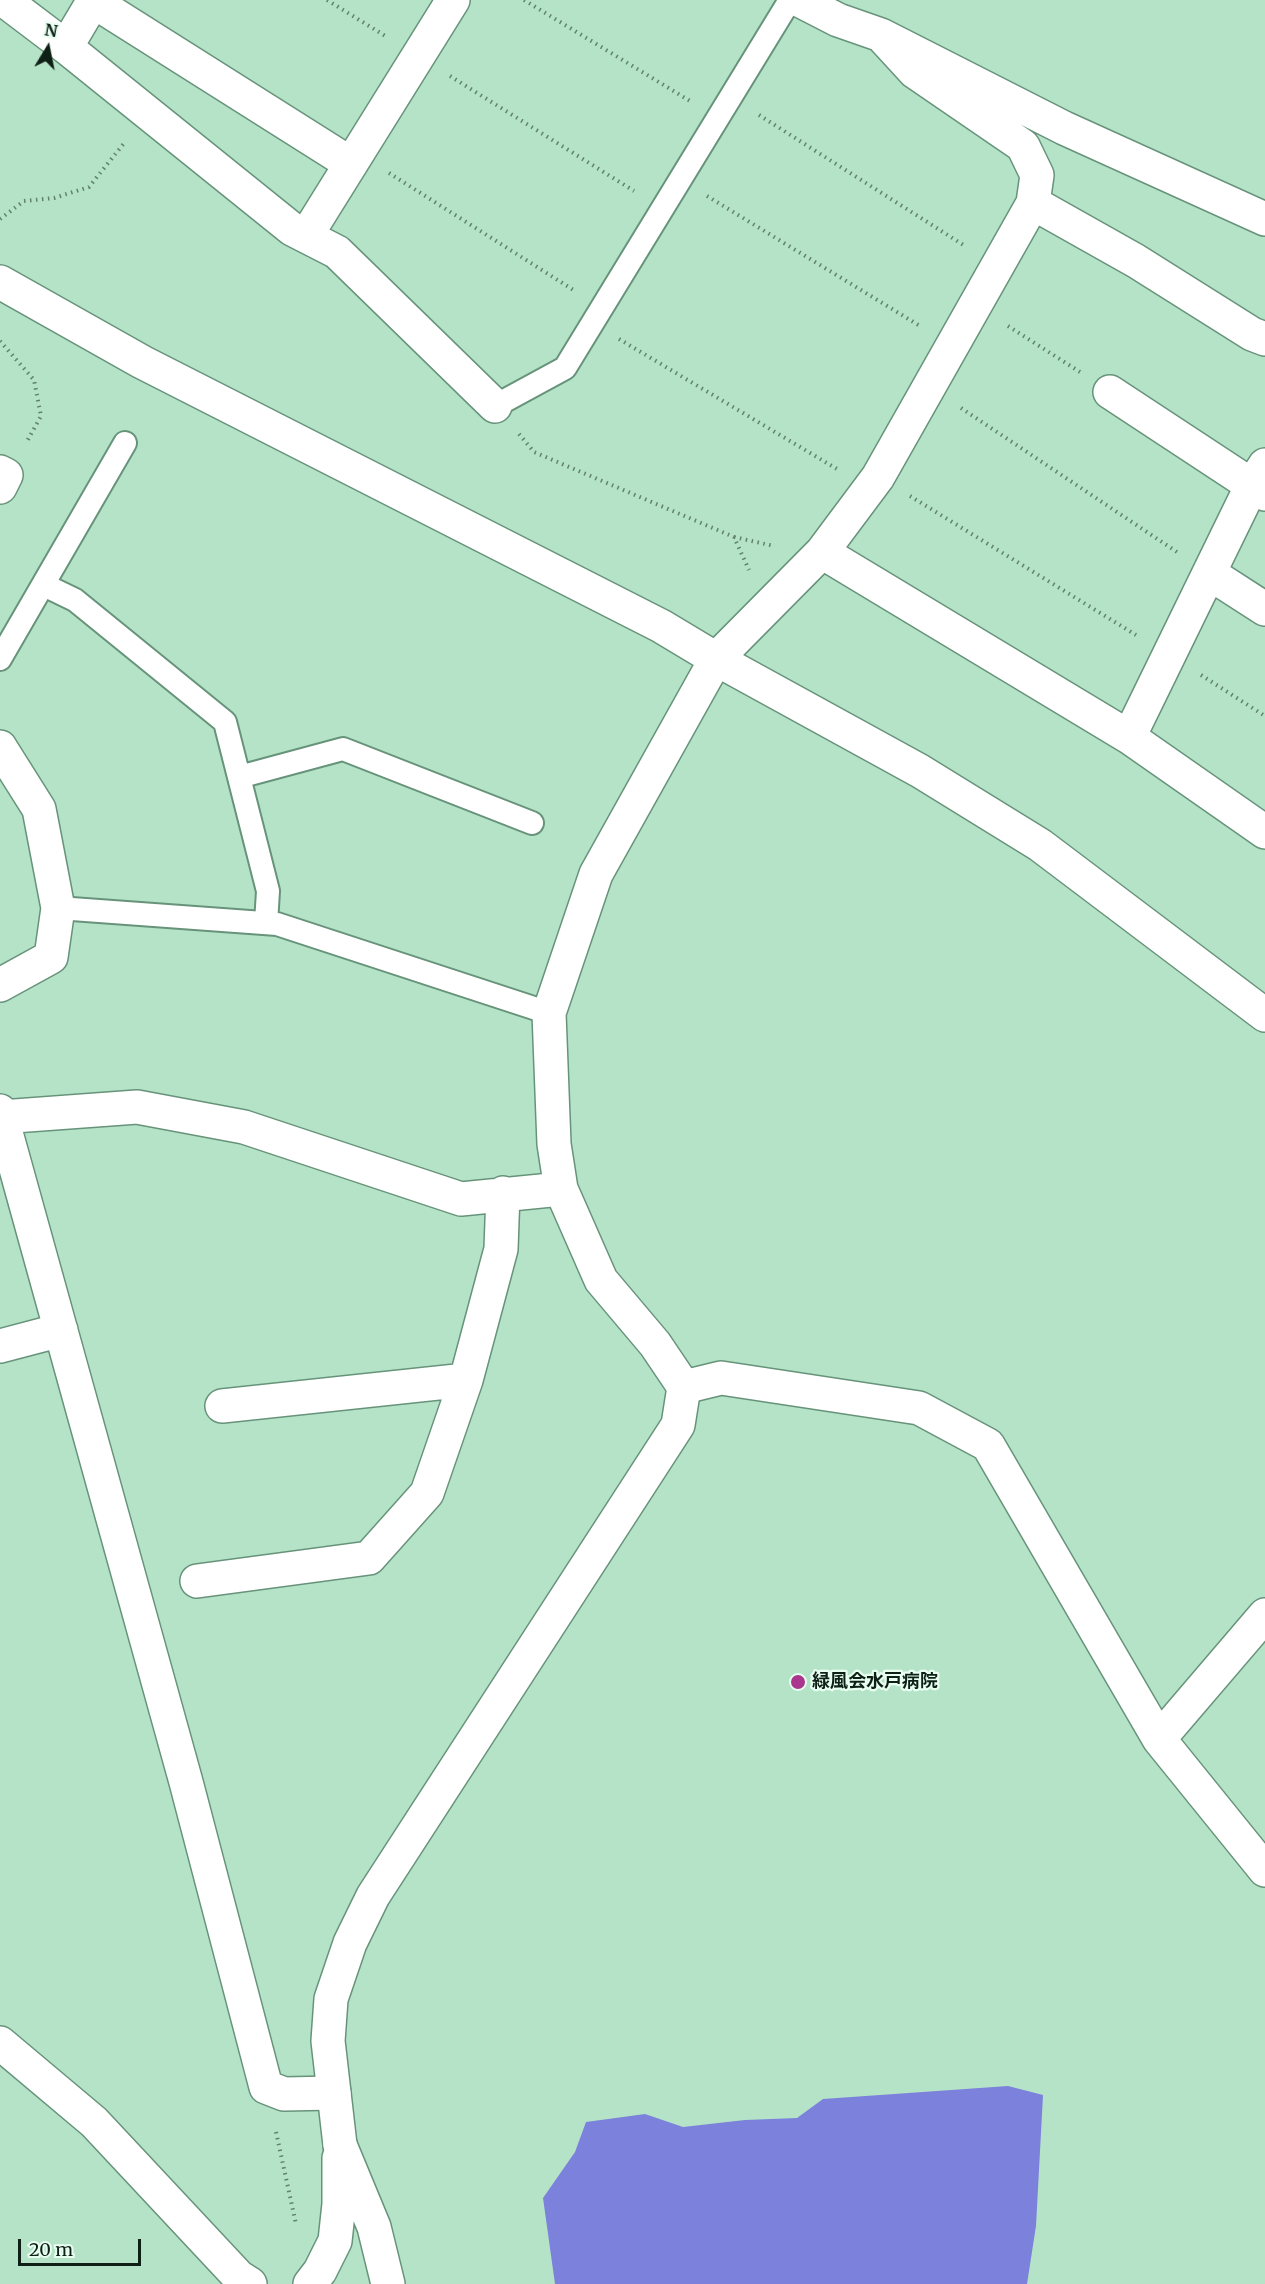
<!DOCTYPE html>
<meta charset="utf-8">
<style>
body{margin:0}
#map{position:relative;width:1265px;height:2284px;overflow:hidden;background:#b5e3c8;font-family:Merriweather,serif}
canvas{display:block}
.north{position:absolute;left:18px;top:18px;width:60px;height:60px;-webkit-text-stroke:4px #e7fef0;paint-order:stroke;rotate:10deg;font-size:16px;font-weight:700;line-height:24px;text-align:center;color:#0e2016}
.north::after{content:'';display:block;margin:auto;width:21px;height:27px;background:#0e2016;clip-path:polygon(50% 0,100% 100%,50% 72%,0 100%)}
.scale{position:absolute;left:18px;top:2239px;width:123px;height:27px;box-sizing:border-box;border:3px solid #0e2016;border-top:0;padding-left:8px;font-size:18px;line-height:21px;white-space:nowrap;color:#0e2016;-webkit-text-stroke:4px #e7fef0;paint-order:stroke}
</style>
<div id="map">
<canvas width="1265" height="2284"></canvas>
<div class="north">N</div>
<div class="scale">20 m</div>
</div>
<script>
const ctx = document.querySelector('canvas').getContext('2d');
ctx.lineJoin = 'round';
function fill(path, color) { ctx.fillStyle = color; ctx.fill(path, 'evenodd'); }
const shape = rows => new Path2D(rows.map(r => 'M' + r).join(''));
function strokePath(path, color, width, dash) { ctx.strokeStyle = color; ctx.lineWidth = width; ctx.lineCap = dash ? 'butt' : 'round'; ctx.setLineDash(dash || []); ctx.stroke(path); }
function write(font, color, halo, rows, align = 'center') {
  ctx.font = font + ' Merriweather,"Noto Sans JP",serif'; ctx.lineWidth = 4.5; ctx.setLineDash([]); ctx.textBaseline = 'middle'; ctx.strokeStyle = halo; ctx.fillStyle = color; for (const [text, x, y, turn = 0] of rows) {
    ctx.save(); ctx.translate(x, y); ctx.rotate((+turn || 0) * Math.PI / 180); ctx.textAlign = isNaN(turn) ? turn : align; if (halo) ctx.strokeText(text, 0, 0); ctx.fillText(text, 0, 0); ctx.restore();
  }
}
fill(shape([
 [1008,2086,1043,2095,1036,2226,1027,2284,555,2284,543,2198,575,2152,586,2122,645,2114,683,2127,745,2120,797,2118,823,2099]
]), '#7c81db');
const service = shape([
 [495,406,565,368,790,0],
 [44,585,75,600,225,722,268,891,266,923],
 [0,659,125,443],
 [239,777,343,749,532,823],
 [58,908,277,924,549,1013]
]);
const minor = shape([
 [4,0,66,47,94,0],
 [799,0,838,20,881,35,1064,128,1265,219],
 [93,1,351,164],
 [881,35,915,72,1023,146,1037,175,1033,203,878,477,822,552,716,659,596,874,549,1013,554,1144,561,1189,601,1280,655,1344,684,1387,721,1378,919,1408,988,1445,1159,1739,1265,1870],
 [66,47,292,229,337,252,495,406],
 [1033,203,1136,261,1252,334,1265,339],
 [306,236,453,0],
 [0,282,142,362,661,626,716,659],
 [1110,392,1265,494],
 [0,472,6,475,0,487],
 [822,552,1129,737,1265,832],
 [1209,573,1265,609],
 [1129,737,1252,485,1265,465],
 [0,747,39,809,58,908,51,957,0,985],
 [0,1111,186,1782,266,2087,284,2094,334,2093],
 [0,1117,137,1107,244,1127,461,1199,561,1189],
 [0,1346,61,1330],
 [222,1406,466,1380],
 [197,1581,369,1558,427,1493,466,1380,501,1249,503,1193],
 [1159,1739,1265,1615],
 [0,2043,94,2122,239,2277,250,2284],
 [340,2145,374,2227,388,2284],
 [310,2284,320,2271,335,2241,339,2204,339,2158]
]);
const tertiary = shape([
 [716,659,920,771,1040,845,1265,1015],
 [340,2145,328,2041,331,1999,350,1943,373,1896,678,1425,684,1387]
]);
strokePath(service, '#67937a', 26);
strokePath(minor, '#67937a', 36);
strokePath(tertiary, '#67937a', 36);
strokePath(shape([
 [327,0,387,37],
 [524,0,690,101],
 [450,76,634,191],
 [759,115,965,246],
 [389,173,575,291],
 [707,196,920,326],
 [0,219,24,201,54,198,89,187,125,142],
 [1008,326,1080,372],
 [619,339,837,469],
 [0,341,34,380,41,416,26,443],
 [961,408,1177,552],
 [519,434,534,452,734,537,749,570],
 [910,496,1136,635],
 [734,537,774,546],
 [1201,675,1265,716],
 [276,2132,296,2224]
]), '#628270', 4, [1.5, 4.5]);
strokePath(service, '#fff', 22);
strokePath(minor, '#fff', 33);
strokePath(tertiary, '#fff', 33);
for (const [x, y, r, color] of [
 [798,1682,8,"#ab368e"]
]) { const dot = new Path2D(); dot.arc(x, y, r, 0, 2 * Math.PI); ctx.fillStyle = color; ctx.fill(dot); strokePath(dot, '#e7fef0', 2); }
write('bold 18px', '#0e2016', '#e7fef0', [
 ["緑風会水戸病院",812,1682]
], 'left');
</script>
